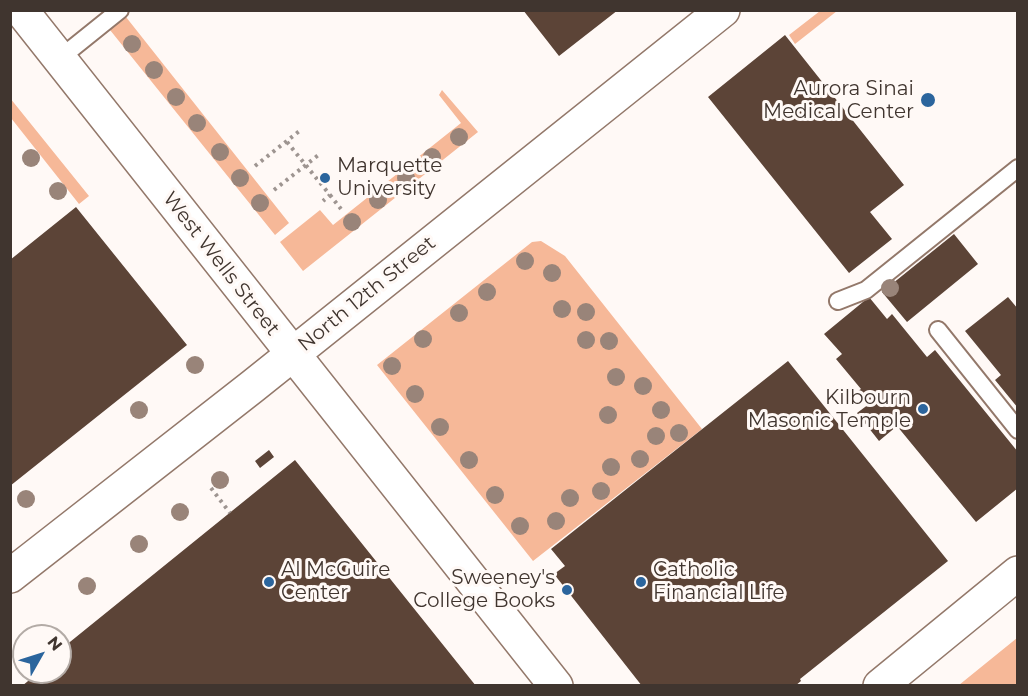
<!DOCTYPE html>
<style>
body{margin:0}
#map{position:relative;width:1028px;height:696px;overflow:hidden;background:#fff9f6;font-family:Montserrat,sans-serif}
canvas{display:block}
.frame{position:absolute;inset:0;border:12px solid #40352f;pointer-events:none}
.north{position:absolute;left:12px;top:624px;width:60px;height:60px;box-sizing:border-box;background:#fff9f6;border:2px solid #b3aba6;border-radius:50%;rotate:51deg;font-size:16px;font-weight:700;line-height:24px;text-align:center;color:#40352f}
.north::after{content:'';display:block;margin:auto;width:21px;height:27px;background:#2b659d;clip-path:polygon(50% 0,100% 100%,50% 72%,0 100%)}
</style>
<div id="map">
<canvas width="1028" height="696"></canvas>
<div class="frame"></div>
<div class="north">N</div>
</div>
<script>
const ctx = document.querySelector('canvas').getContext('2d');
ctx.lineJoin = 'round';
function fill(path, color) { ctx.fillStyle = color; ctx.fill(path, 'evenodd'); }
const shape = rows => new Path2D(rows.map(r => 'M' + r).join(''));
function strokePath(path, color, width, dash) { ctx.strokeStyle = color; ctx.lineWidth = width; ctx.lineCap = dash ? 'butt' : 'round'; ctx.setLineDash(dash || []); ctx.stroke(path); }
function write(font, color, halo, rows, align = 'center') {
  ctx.font = font + ' Montserrat,sans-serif'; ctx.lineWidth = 6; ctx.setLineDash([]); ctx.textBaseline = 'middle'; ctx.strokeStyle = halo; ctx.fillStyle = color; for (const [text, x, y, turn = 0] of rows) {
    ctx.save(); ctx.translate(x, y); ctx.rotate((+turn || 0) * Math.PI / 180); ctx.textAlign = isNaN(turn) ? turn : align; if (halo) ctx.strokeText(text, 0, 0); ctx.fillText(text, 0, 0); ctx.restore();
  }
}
fill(shape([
 [820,11,837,11,795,44,789,35],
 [126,17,289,223,275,235,110,30],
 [442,90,478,132,303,271,280,242,320,210,333,225,461,123,439,95],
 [10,98,89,196,79,204,11,118],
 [541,241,565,256,702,429,533,561,377,365,532,242],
 [1017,638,1017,685,959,685]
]), '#f6b898');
fill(shape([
 [523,10,618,10,559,56],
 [785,35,904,185,870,212,892,239,849,273,708,97],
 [76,207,187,345,10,486,10,260],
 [954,234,978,264,907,322,882,292],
 [869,297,887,319,892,314,927,357,935,350,1018,452,1018,488,976,522,897,426,879,441,857,413,869,404,858,391,861,389,836,359,842,354,824,334],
 [1008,297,1018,309,1018,408,995,380,1001,375,965,331],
 [788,361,948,561,800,679,801,681,795,686,642,686,554,574,565,566,551,549],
 [269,450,274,457,260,468,255,461],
 [295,460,476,686,22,686,39,672,60,672,60,650]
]), '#5c4437');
const service = shape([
 [59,59,120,10],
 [838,301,866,290,1018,168],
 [938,330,1018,430]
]);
const tertiary = shape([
 [21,10,556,686],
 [10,576,253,386,723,10],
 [880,686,1018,573]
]);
strokePath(service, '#93786a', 20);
strokePath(tertiary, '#93786a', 36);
strokePath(shape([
 [287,142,330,195,323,201],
 [255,166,302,129],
 [274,190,321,153],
 [330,195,341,209],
 [211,488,230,513],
 [17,644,24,653],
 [38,672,39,672]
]), '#9e9591', 4, [3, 4.5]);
strokePath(service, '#fff', 16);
strokePath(tertiary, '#fff', 33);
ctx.fillStyle = '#998479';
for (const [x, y] of [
 [132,44],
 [154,70],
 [176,97],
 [197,123],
 [459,137],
 [220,152],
 [432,157],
 [31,158],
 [240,178],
 [406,178],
 [58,191],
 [378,200],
 [260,203],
 [352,222],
 [525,261],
 [552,273],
 [890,288],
 [487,292],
 [562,309],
 [586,312],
 [459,313],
 [423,339],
 [586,340],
 [609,341],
 [195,365],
 [392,366],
 [616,377],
 [643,386],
 [415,394],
 [139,410],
 [661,410],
 [608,415],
 [440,427],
 [679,433],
 [656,436],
 [640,459],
 [469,460],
 [611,467],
 [220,480],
 [601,491],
 [495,495],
 [570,498],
 [26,499],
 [180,512],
 [556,521],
 [520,526],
 [139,544],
 [87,586]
]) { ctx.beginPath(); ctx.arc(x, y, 9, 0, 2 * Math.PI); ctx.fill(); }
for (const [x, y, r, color] of [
 [928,100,8,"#2b659d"],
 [325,178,6,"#2b659d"],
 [923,409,6,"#2b659d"],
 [269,582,6,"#2b659d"],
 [641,582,6,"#2b659d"],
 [567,590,6,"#2b659d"]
]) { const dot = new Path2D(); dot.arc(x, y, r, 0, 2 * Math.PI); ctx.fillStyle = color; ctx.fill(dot); strokePath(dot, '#fff9f6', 2); }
write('20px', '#40352f', '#fff9f6', [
 ["Aurora Sinai",914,89],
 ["Medical Center",914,112],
 ["Marquette",337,166,"left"],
 ["University",337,189,"left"],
 ["Kilbourn",911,398],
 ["Masonic Temple",911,421],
 ["Al McGuire",281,570,"left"],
 ["Center",281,593,"left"],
 ["Catholic",653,570,"left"],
 ["Financial Life",653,593,"left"],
 ["Sweeney's",555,578],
 ["College Books",555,601]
], 'right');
write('20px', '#40352f', '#fff9f6', [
 ["West Wells Street",221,264,52],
 ["North 12th Street",367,294,-39]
]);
</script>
